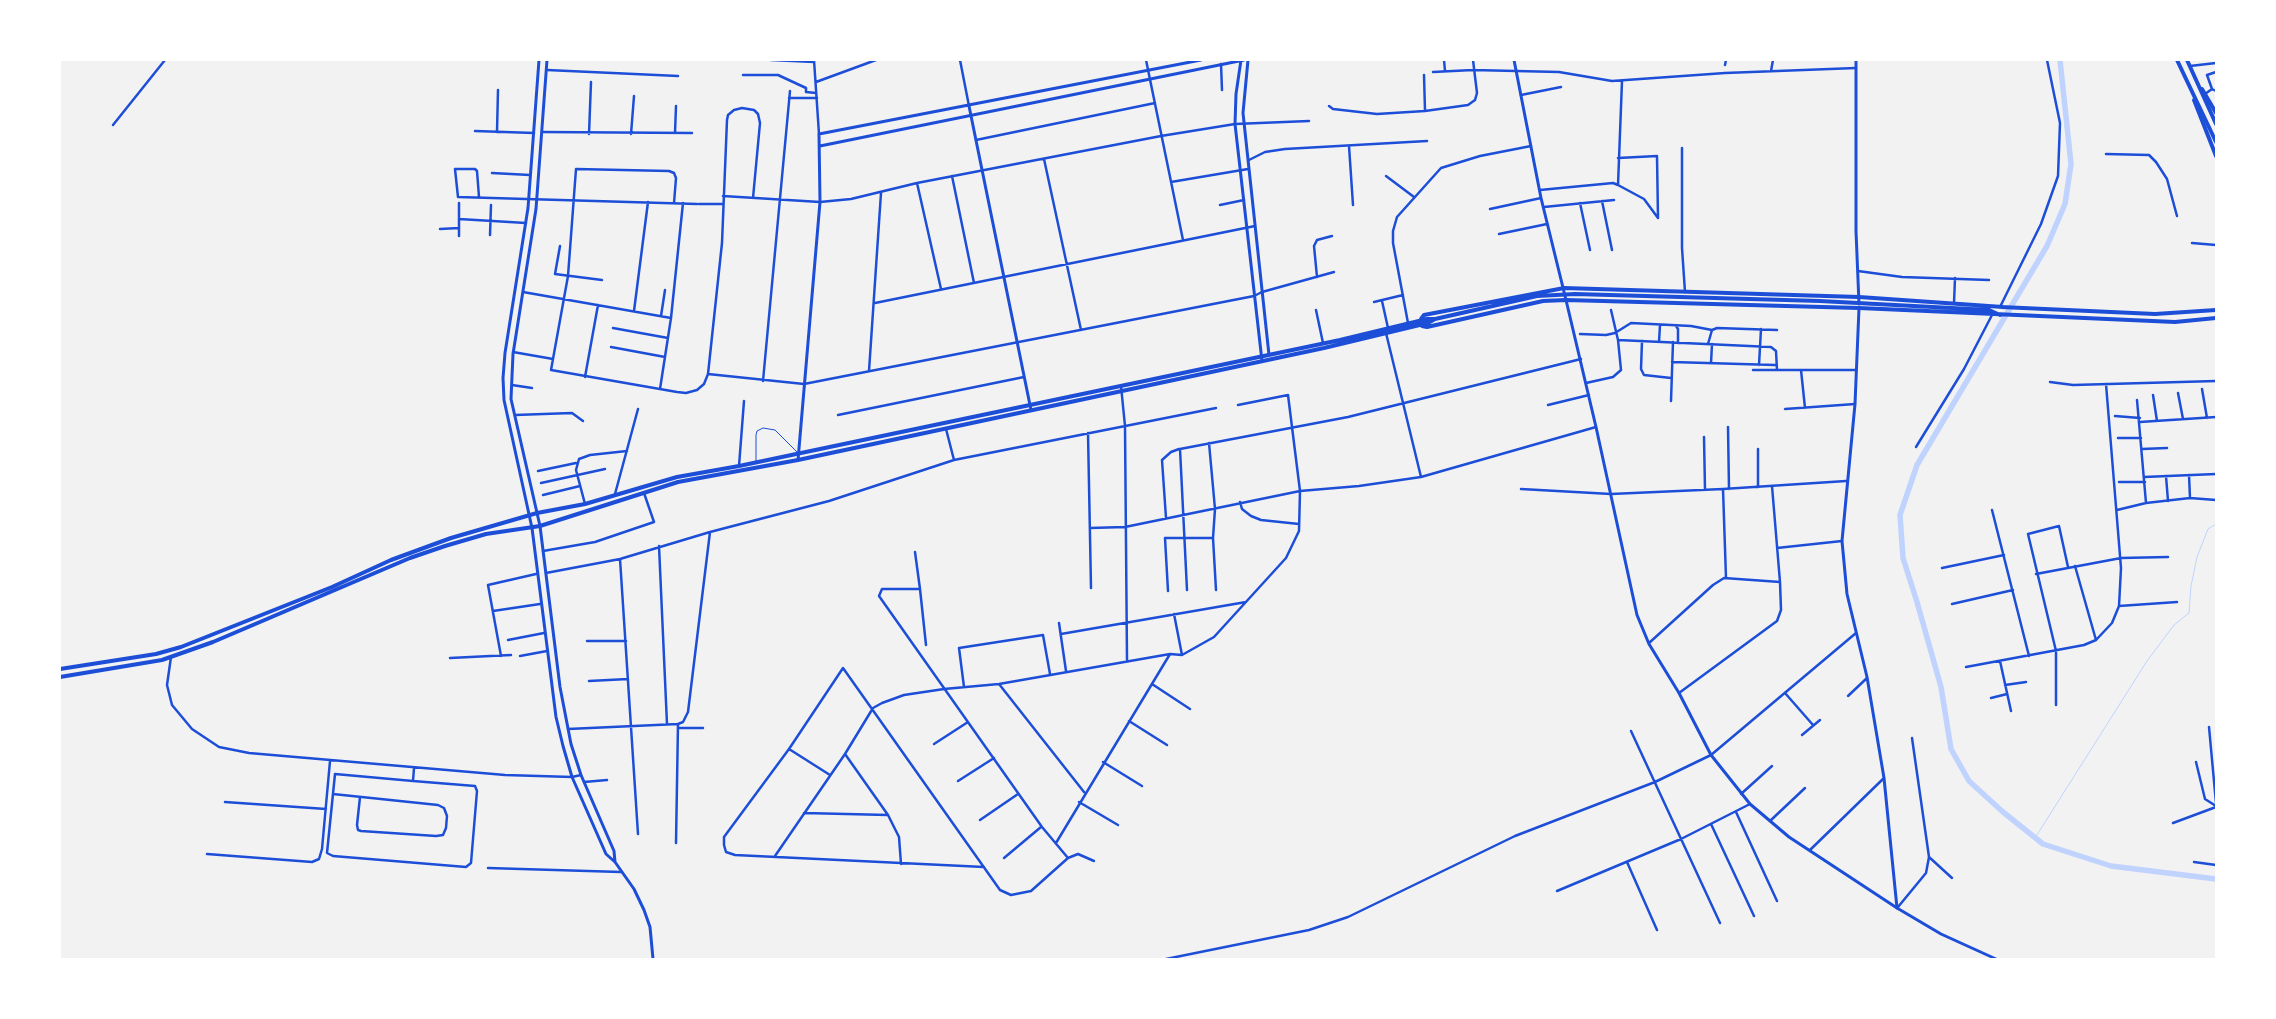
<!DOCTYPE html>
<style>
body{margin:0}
#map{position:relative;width:2276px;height:1019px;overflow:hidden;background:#f2f2f2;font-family:Lato,sans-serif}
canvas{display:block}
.frame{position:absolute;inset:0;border:61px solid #fff;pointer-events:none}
</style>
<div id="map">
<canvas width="2276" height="1019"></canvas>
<div class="frame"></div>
</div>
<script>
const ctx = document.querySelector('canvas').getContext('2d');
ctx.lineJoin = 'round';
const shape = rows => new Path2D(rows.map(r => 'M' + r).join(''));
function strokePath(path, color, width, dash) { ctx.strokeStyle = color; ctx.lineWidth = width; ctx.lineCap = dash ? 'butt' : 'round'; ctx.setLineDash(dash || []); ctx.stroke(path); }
strokePath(shape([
 [2035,838,2147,661,2174,625,2189,613,2191,586,2197,557,2208,529,2216,524]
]), '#bfd3fe', 1);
strokePath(shape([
 [2060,60,2071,164,2065,204,2047,246,1917,465,1900,515,1903,558,1917,602,1941,687,1951,749,1969,781,2003,812,2043,844,2111,866,2216,879]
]), '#bfd3fe', 5.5);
strokePath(shape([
 [756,461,756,435,757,431,763,428,775,430,798,453]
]), '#1d4ed8', 1);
strokePath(shape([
 [771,60,814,62],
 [814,60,819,134],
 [960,60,969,106],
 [1146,60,1183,240],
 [1444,60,1445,71],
 [1221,64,1222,90],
 [1725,65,1726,60],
 [2190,66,2216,63],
 [547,70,678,76],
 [1771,71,1773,60],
 [1433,72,1473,70,1559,72,1612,81,1725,73,1856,68],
 [743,75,778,75,806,88,806,92,816,93],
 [1424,75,1425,111],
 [816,82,876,60],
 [2212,89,2207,75,2216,72],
 [2205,94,2212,89,2216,91],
 [1521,95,1561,87],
 [789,98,817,98],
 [1329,106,1333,109,1377,114,1425,111,1468,105,1475,100,1477,93,1473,60],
 [113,125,165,60],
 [475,131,534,133],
 [497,132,498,90],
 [542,132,692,133],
 [675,133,676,106],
 [589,134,591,82],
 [631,134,634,96],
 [976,140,1155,103],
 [1349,146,1353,205],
 [1682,148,1682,248,1685,292],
 [2106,154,2149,155,2156,162,2167,179,2177,216],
 [1618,158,1657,156,1658,218],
 [1044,159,1081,330],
 [1249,160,1265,152,1285,149,1427,141],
 [492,173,530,175],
 [952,176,974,283],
 [1386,176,1414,197],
 [1171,182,1248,169],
 [917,183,941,289],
 [1618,185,1644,199,1658,218],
 [1540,190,1613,183,1618,185,1622,81],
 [723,196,820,202,851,199,917,183,1161,136,1235,124,1309,121],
 [479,197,477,171,475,169,455,169,458,197,697,204],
 [1602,201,1612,250],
 [459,203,459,236],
 [674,203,676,178,674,173,669,171,576,169,568,276,551,370,677,392,686,393,697,390,704,384,708,374,722,243,727,120,728,115,734,110,742,108,754,110,758,114,760,123,753,198],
 [1580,203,1590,250],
 [699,204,723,204],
 [1220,205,1244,200],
 [1544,207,1614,200],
 [1490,209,1541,198],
 [459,219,526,223],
 [440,229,459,228],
 [1499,234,1547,224],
 [490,235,491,205],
 [2192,243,2216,245],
 [560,246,555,274,602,280],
 [1858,271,1902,277,1989,280],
 [1317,277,1314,246,1317,240,1332,236],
 [523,292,671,318],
 [1382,301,1388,328],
 [1374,302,1403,295],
 [875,303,1255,226],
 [1954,303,1955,278],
 [2000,307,2041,224,2058,176,2060,123,2047,60],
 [1316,310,1323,343],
 [634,311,648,202],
 [661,316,665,290],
 [1408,323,1393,243,1393,231,1397,217,1441,168,1480,156,1531,146],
 [1676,326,1678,329,1678,343],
 [613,328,668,338],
 [1386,333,1421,477],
 [1580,334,1606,335,1615,333,1631,323,1691,326,1712,330,1717,328,1777,330],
 [1618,340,1771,347,1776,351,1777,370],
 [1642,341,1641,369,1644,375,1671,378],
 [1659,342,1660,325],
 [1708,344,1712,330],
 [611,347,665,357],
 [513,352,553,359],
 [1672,362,1775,365],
 [1711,363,1712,344],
 [1759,365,1761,329],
 [1753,370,1856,370],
 [1801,370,1805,408],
 [869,371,881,193],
 [708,374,804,384,1254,296,1262,292,1334,272],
 [585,377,598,305],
 [763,381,790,91],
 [2050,382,2073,385,2216,381],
 [1586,383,1613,377,1621,370,1618,340,1611,310],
 [512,385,532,388],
 [1121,386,1125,426,1127,660],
 [660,389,671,318,683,203],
 [2202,389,2207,418],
 [2178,393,2183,419],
 [2153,395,2157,421],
 [2137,400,2146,503],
 [1671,401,1673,342],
 [1548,405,1589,395],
 [1785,409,1855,404],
 [515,415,572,413,583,421],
 [838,415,1024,377],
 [2115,416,2140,418],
 [2140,422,2216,417],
 [1728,427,1729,489],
 [1088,433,1091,588],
 [1704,437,1705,490],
 [2118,438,2141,438],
 [1209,443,1215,509,1213,538,1216,590],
 [1916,447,1964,369,1992,315],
 [1758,449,1758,487],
 [2142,449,2167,448],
 [954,460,1216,408],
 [739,466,744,401],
 [538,471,576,463],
 [2189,475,2190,498],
 [2166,476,2168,501],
 [2144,477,2216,474],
 [2119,482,2145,482],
 [541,483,605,469],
 [1521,489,1611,494,1723,489,1846,481],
 [1723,489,1726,578],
 [615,494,638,409],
 [543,495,580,486],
 [1240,502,1242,509,1251,516,1261,520,1299,524],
 [585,504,576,470,579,459,590,455,627,451],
 [1992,510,2029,656],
 [2117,510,2146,503,2190,498,2216,500],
 [1166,518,1162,460,1171,452,1179,449],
 [1090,528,1125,527,1300,491,1359,486,1421,477,1596,427],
 [659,546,667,724],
 [1777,548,1842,541],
 [543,551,595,542,654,522,644,493],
 [915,552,920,589,882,589,879,596,1042,827,1068,858,1078,854,1094,861],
 [620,559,638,834],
 [2075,566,2096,640],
 [1942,568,2004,555],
 [546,573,620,559,710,532,829,501,954,460,946,429],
 [2036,574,2121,558,2168,557],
 [920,589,926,645],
 [1187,590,1180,449,1348,417,1581,359],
 [1168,591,1165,538,1213,538],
 [1952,604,2013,590],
 [2119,606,2177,602],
 [493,611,540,604],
 [1174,614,1182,655],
 [1059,623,1066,671],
 [1061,634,1246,602],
 [508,640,544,633],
 [587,641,626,641],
 [1649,643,1713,585,1724,578,1780,582],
 [501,656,488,585,536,574],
 [520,656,547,651],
 [171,657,167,685,172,705,192,729,219,747,249,753,505,775,572,777,581,775],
 [450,658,511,655],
 [2000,661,2011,711],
 [1966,667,2084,645,2096,640,2112,623,2119,606,2121,568,2106,384],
 [589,681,628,679],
 [999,684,1084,792],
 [1152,684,1190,709],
 [2005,685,2026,682],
 [964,687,959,648,1043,635,1050,674],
 [1679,693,1777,621,1781,610,1780,582,1772,486],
 [1785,693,1813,725],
 [1848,696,1867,678],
 [1991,698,2007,694],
 [2056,705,2056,651,2028,534,2059,526,2068,567],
 [1129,721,1167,745],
 [2209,727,2216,803],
 [678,728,703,728],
 [568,729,678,724],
 [1631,731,1720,923],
 [1802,735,1820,720],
 [934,744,968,722],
 [789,749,830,775],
 [845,754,888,815,899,837,901,864],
 [1103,762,1142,786],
 [2196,762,2205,799,2216,806],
 [413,781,335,774,327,853,333,856,466,867,471,863,477,791,475,786,413,781,414,768],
 [958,781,994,758],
 [584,782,607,780],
 [333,794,438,805,444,808,447,816,446,828,443,835,436,836,361,831,358,830,357,825,360,797],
 [1741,794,1772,766],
 [225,802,326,809],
 [1079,802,1118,825],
 [1736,812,1777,901],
 [804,813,888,815],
 [980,820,1018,794],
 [1770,821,1805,788],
 [2173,823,2216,807],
 [1711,824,1754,916],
 [676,843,678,724,683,722,688,712,710,532],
 [1056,843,1170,654],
 [1810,850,1884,778],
 [207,854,312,862,319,859,322,849,330,761],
 [775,856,845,754,873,708,882,703,904,695,944,689,999,684,1170,654,1182,655,1214,637,1286,558,1299,531,1300,491,1288,395,1238,405],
 [1929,857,1952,878],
 [1004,858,1041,827],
 [1627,862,1657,930],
 [2194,862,2216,865],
 [984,867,735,855,726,852,724,845,724,837,789,749,843,668,1000,890,1011,895,1031,891,1068,858],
 [488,868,621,872],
 [1557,891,1681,839,1750,804],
 [1898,907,1926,873,1929,857,1912,738],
 [1166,959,1309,930,1348,917,1515,836,1655,782,1711,755,1856,633]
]), '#1d4ed8', 2.5);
strokePath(shape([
 [1514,60,1541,198,1566,300],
 [969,106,1031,410],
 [820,146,1244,60],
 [1859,308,1855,404,1842,541,1847,594,1867,677,1884,778,1897,908],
 [798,460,820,202,819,134,1201,60]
]), '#1d4ed8', 3);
strokePath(shape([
 [539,60,528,208,505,353,503,378,504,400,532,528,556,717,563,746,572,777,606,854,615,862,634,889,644,910,650,927,653,959],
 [547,60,536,209,513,354,511,399,540,526,560,687,571,744,581,775,614,851,615,862],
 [1241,60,1236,94,1235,124,1262,361],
 [1248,60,1243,113,1269,355],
 [1856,60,1856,231,1859,304],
 [1566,300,1596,427,1637,615,1649,644,1679,693,1711,755,1750,804,1789,837,1897,908,1941,934,1996,959]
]), '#1d4ed8', 3);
strokePath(shape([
 [2202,89,2216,113],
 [2194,100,2216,156],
 [2001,307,2155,314,2216,310],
 [1421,319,1424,315,1564,288,1859,297,2003,307],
 [1422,326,1427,327,1543,301,1566,300,1859,308,2175,322,2216,318],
 [60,669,156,654,181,647,332,587,391,560,451,538,537,513,585,504,677,477,739,466,1340,340,1427,319,1435,319],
 [60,677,162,660,213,642,410,558,445,546,486,534,540,526,678,482,798,460,1324,348,1428,323,1435,319,1537,296,1575,294,1820,301,1989,310,2000,315]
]), '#1d4ed8', 4);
strokePath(shape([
 [2177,60,2216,142],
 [2187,60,2216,124]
]), '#1d4ed8', 4);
</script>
